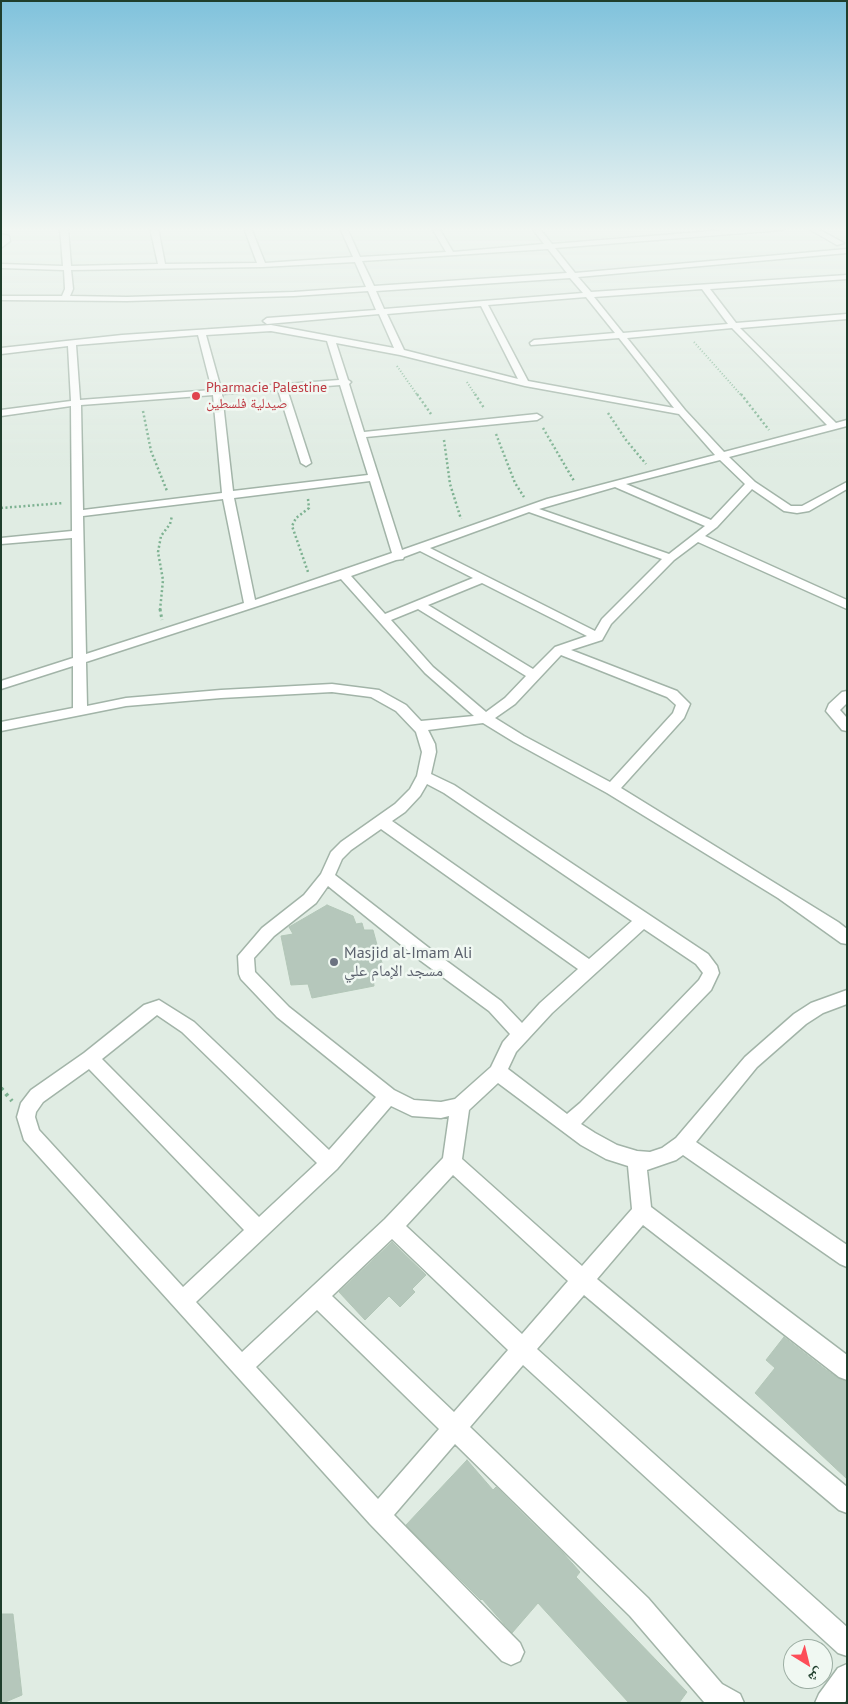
<!DOCTYPE html>
<meta charset="utf-8">
<style>
body{margin:0}
#map{position:relative;width:848px;height:1704px;overflow:hidden;background:#e0ece3;font-family:"PT Sans","Noto Naskh Arabic",sans-serif}
canvas{display:block}
.frame{position:absolute;inset:0;border:2px solid #1f3e2c;pointer-events:none}
.north{position:absolute;left:783px;top:1639px;width:50px;height:50px;box-sizing:border-box;background:#f0f8f2;border:1px solid #9caea3;border-radius:50%;rotate:144deg;font-size:14px;font-weight:700;line-height:20px;text-align:center;color:#1f3e2c}
.north::after{content:'';display:block;margin:auto;width:18px;height:22px;background:#fd4d58;clip-path:polygon(50% 0,100% 100%,50% 72%,0 100%)}
</style>
<div id="map">
<canvas width="848" height="1704"></canvas>
<div class="frame"></div>
<div class="north">ش</div>
</div>
<script>
const ctx = document.querySelector('canvas').getContext('2d');
ctx.lineJoin = 'round';
function fill(path, color) { ctx.fillStyle = color; ctx.fill(path, 'evenodd'); }
const shape = rows => new Path2D(rows.map(r => 'M' + r).join(''));
function strokePath(path, color, width, dash) { ctx.strokeStyle = color; ctx.lineWidth = width; ctx.lineCap = dash ? 'butt' : 'round'; ctx.setLineDash(dash || []); ctx.stroke(path); }
function write(font, color, halo, rows, align = 'center') {
  ctx.font = font + ' "PT Sans","Noto Naskh Arabic",sans-serif'; ctx.lineWidth = 5; ctx.setLineDash([]); ctx.textBaseline = 'middle'; ctx.strokeStyle = halo; ctx.fillStyle = color; for (const [text, x, y, turn = 0] of rows) {
    ctx.save(); ctx.translate(x, y); ctx.rotate((+turn || 0) * Math.PI / 180); ctx.textAlign = isNaN(turn) ? turn : align; if (halo) ctx.strokeText(text, 0, 0); ctx.fillText(text, 0, 0); ctx.restore();
  }
}
const building = shape([
 [327,905,353,916,356,924,362,923,364,930,373,930,385,974,373,977,374,986,312,998,308,984,291,985,281,936,293,934,289,927,327,905],
 [392,1242,426,1275,412,1289,415,1292,400,1307,389,1296,365,1320,339,1292,392,1242],
 [784,1337,825,1369,838,1378,847,1382,847,1479,755,1393,775,1368,766,1360,784,1337],
 [467,1460,493,1490,496,1487,564,1554,580,1572,576,1577,687,1692,679,1703,629,1703,538,1603,512,1633,482,1599,481,1600,406,1525,467,1460],
 [1,1614,13,1614,22,1695,3,1703,1,1703,1,1614]
]);
fill(building, '#b5c7bb');
strokePath(building, '#b2c6b7', 1);
const street = shape([
 [60,228,68,228,71,266,158,264,150,228,158,228,165,264,257,263,244,228,251,228,265,263,353,257,340,228,347,228,360,257,446,252,432,228,439,228,453,252,544,244,532,228,539,228,552,244,750,228,785,228,782,230,555,248,575,273,847,249,847,253,578,277,591,292,847,275,847,279,710,289,736,323,847,314,847,319,740,328,836,423,847,420,847,426,729,457,755,482,791,506,802,506,847,482,847,489,809,511,797,513,784,511,752,489,717,527,705,536,847,600,847,609,698,542,674,560,611,624,602,640,571,650,677,691,690,704,684,718,621,788,838,922,847,929,847,944,841,943,778,898,607,793,514,742,483,723,428,730,435,744,436,752,431,774,454,785,708,954,717,966,719,973,711,990,581,1124,595,1133,617,1145,637,1151,650,1152,662,1148,676,1138,745,1057,794,1014,811,1003,847,990,847,1004,823,1013,806,1024,757,1067,696,1142,847,1245,847,1267,840,1264,683,1155,676,1160,647,1170,651,1207,847,1355,847,1380,839,1377,643,1225,597,1279,847,1487,847,1513,839,1510,584,1295,537,1349,847,1627,847,1656,838,1653,523,1365,470,1427,648,1598,722,1684,740,1694,744,1703,704,1702,630,1616,455,1444,394,1515,520,1643,524,1652,520,1661,511,1665,502,1661,370,1524,24,1140,17,1117,21,1103,31,1090,84,1053,144,1005,159,1000,194,1022,329,1150,376,1097,277,1017,241,979,239,974,238,956,262,928,304,895,321,874,331,852,341,842,395,804,410,789,417,776,422,752,416,732,396,711,371,697,332,692,221,698,126,706,1,731,1,722,73,708,73,666,1,689,1,681,73,658,72,538,1,544,1,538,72,531,71,406,1,416,1,410,71,401,68,346,1,354,1,348,122,335,271,325,394,348,379,314,267,324,263,321,267,318,376,310,368,291,294,296,127,301,1,300,1,296,62,296,65,289,64,270,1,268,1,264,63,266,60,228],
 [548,249,567,273,374,286,362,261,548,249],
 [355,262,366,287,294,292,127,297,70,296,73,289,71,270,262,267,355,262],
 [570,278,583,293,384,309,376,291,570,278],
 [702,289,728,324,623,333,594,297,702,289],
 [586,297,615,333,534,340,530,343,531,345,619,338,674,408,528,381,488,305,586,297],
 [481,306,518,379,404,350,387,314,481,306],
 [732,328,827,425,724,452,685,410,627,338,732,328],
 [271,331,327,341,339,380,221,389,206,335,271,331],
 [198,335,212,390,80,400,76,345,198,335],
 [336,343,400,355,525,386,679,414,715,455,547,499,402,550,366,437,537,420,542,417,537,414,364,432,349,384,351,382,348,380,336,343],
 [340,385,368,475,233,491,222,394,278,390,301,463,306,466,311,463,287,389,340,385],
 [213,395,222,493,83,510,81,405,213,395],
 [720,460,745,484,711,520,626,484,720,460],
 [370,481,392,553,255,600,234,498,370,481],
 [615,487,705,526,669,554,539,509,615,487],
 [223,499,244,603,86,654,83,516,223,499],
 [529,512,662,559,602,619,595,631,430,548,529,512],
 [420,551,473,578,385,614,351,576,396,560,403,559,404,557,420,551],
 [341,579,425,673,474,716,421,721,406,705,379,690,332,684,221,690,126,698,87,706,86,662,341,579],
 [482,583,587,636,555,647,533,669,428,605,482,583],
 [418,609,526,676,505,698,486,712,433,667,391,620,418,609],
 [561,655,667,697,676,705,673,713,610,782,524,736,495,718,515,704,561,655],
 [427,784,444,793,632,921,589,959,392,821,405,812,420,796,427,784],
 [381,829,578,969,540,1003,522,1023,501,1001,433,951,335,875,342,859,351,850,381,829],
 [328,886,421,961,489,1011,510,1034,503,1042,491,1067,455,1099,441,1102,414,1100,394,1090,289,1007,255,972,254,958,274,936,316,903,328,886],
 [644,929,696,964,703,973,699,980,580,1103,567,1114,508,1069,516,1052,552,1013,644,929],
 [157,1015,182,1032,317,1163,259,1217,102,1059,157,1015],
 [89,1069,244,1230,183,1287,39,1130,35,1117,36,1112,43,1102,89,1069],
 [498,1083,581,1145,606,1159,628,1166,632,1209,582,1266,462,1159,469,1110,498,1083],
 [391,1106,412,1116,441,1118,449,1116,443,1158,385,1219,242,1352,196,1302,337,1169,391,1106],
 [453,1175,568,1281,522,1334,406,1226,453,1175],
 [392,1239,508,1350,454,1412,332,1296,392,1239],
 [317,1310,439,1429,378,1499,256,1367,317,1310],
 [807,228,816,228,844,243,837,245,807,228],
 [1,234,9,236,10,241,1,248,1,234],
 [847,691,847,703,840,710,847,718,847,731,842,730,826,711,829,704,842,692,847,691],
 [847,1664,847,1699,844,1703,815,1703,819,1694,838,1668,847,1664]
]);
strokePath(street, '#a2b4a8', 3);
strokePath(shape([
 [694,342,742,396],
 [397,366,418,396],
 [467,382,476,396]
]), '#7eb292', 2, [1, 2]);
strokePath(shape([
 [417,394,431,414],
 [475,394,484,408],
 [741,394,769,430],
 [143,411,151,451,167,491],
 [608,413,626,440,646,464],
 [543,428,574,481],
 [496,434,515,483,524,497],
 [444,440,450,484,461,519],
 [308,499,309,508,296,518,292,526,308,572],
 [1,508,63,503],
 [160,610,163,580,158,552,161,536,170,524,172,516]
]), '#7eb292', 2.5, [2, 2.5]);
strokePath(shape([
 [160,609,162,620]
]), '#7eb292', 3, [2.5, 3]);
strokePath(shape([
 [1,1088,12,1101]
]), '#7eb292', 4, [3, 4.5]);
fill(street, '#fff');
const sky = ctx.createLinearGradient(0, 0, 0, 467);
sky.addColorStop(0, '#7fc2dc');
sky.addColorStop(0.49, '#f1f6f2');
sky.addColorStop(1, '#f1f6f200');
ctx.fillStyle = sky;
ctx.fillRect(0, 0, 848, 467);
for (const [x, y, r, color] of [
 [196,396,5,"#e0444e"],
 [334,962,5,"#6b7280"]
]) { const dot = new Path2D(); dot.arc(x, y, r, 0, 2 * Math.PI); ctx.fillStyle = color; ctx.fill(dot); strokePath(dot, '#f0f8f2', 2); }
write('14px', '#be3a42', '#f0f8f2', [
 ["Pharmacie Palestine",206,388],
 ["صيدلية فلسطين",206,404]
], 'left');
write('16px', '#5b616d', '#f0f8f2', [
 ["Masjid al-Imam Ali",344,953],
 ["مسجد الإمام علي",344,971]
], 'left');
</script>
